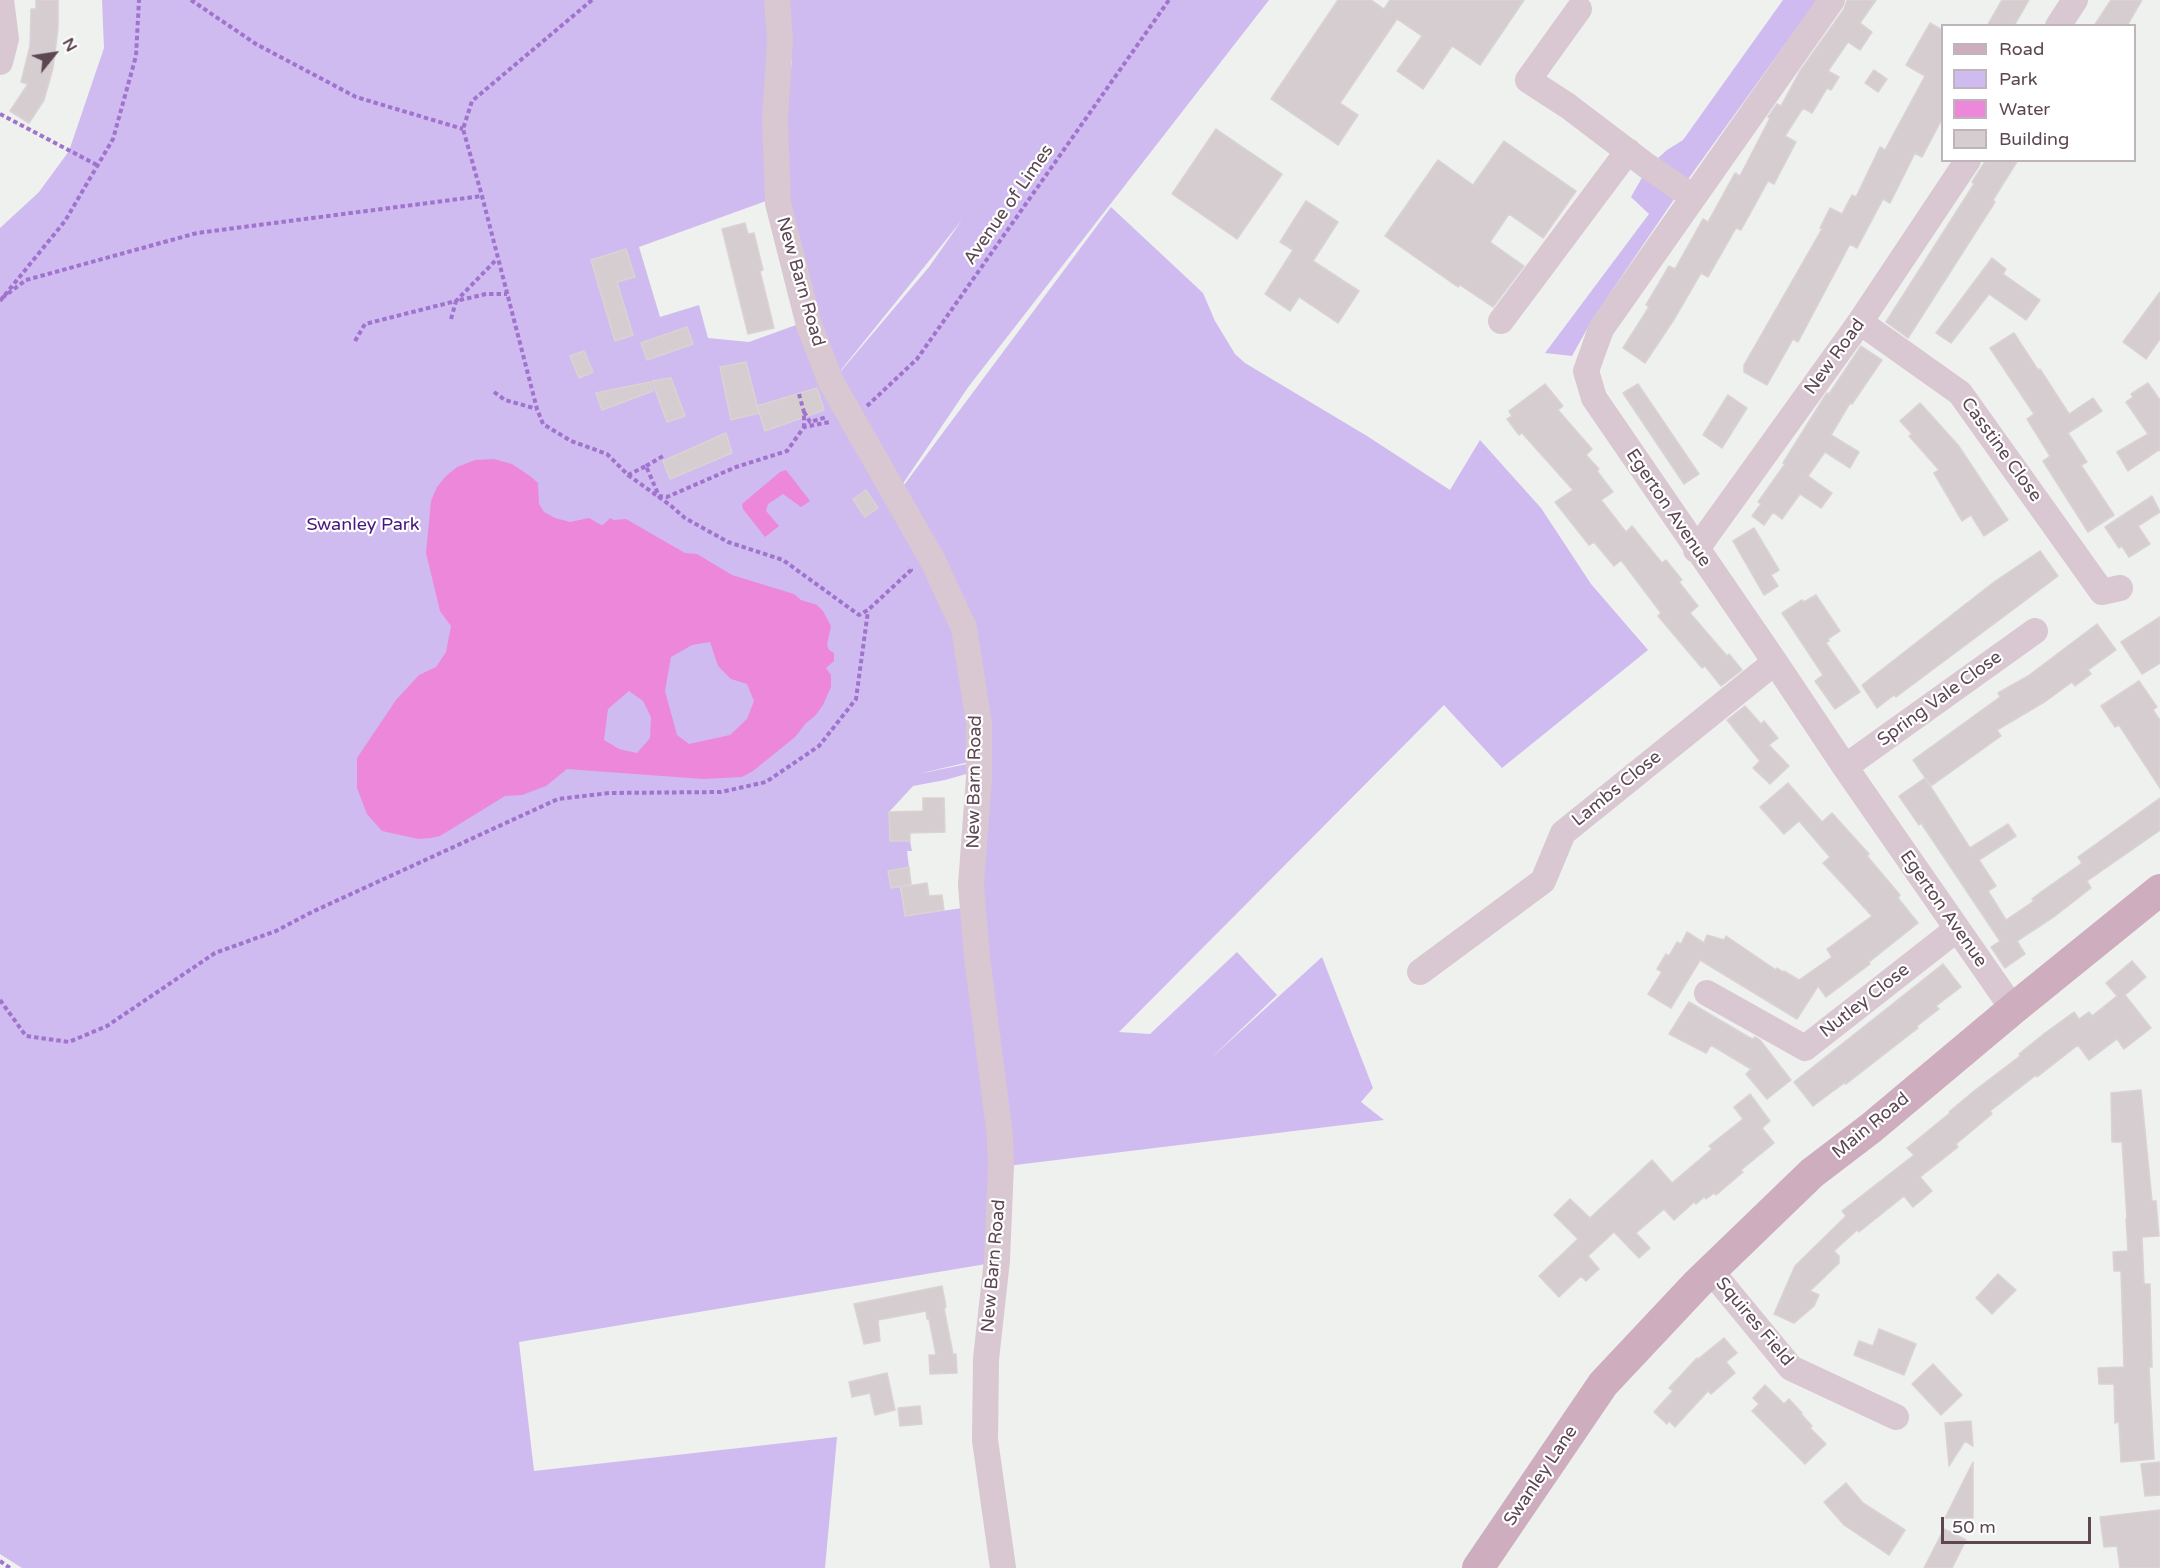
<!DOCTYPE html>
<style>
body{margin:0}
#map{position:relative;width:2160px;height:1568px;overflow:hidden;background:#eef1ee;font-family:"Varela Round",sans-serif}
canvas{display:block}
.legend{position:absolute;left:1941px;top:24px;width:195px;height:138px;box-sizing:border-box;background:#fff;border:2px solid #beb5ba;margin:0;padding:8px 10px;list-style:none;font-size:18px;color:#5c4652}
.legend li{display:flex;align-items:center;gap:12px;height:30px}
.legend b{width:30px;border:2px solid #beb5ba}
.north{position:absolute;left:24px;top:24px;width:60px;height:60px;-webkit-text-stroke:4px #fff;paint-order:stroke;rotate:60deg;font-size:16px;font-weight:700;line-height:24px;text-align:center;color:#5c4652}
.north::after{content:'';display:block;margin:auto;width:21px;height:27px;background:#5c4652;clip-path:polygon(50% 0,100% 100%,50% 72%,0 100%)}
.scale{position:absolute;left:1941px;top:1517px;width:150px;height:27px;box-sizing:border-box;border:3px solid #5c4652;border-top:0;padding-left:8px;font-size:18px;line-height:21px;white-space:nowrap;color:#5c4652;-webkit-text-stroke:4px #fff;paint-order:stroke}
</style>
<div id="map">
<canvas width="2160" height="1568"></canvas>
<ul class="legend">
<li><b style="height:8px;background:#ceadbe"></b>Road</li>
<li><b style="height:16px;background:#cfbbf0"></b>Park</li>
<li><b style="height:16px;background:#ed87da"></b>Water</li>
<li><b style="height:16px;background:#d6cdd0"></b>Building</li>
</ul>
<div class="north">N</div>
<div class="scale">50 m</div>
</div>
<script>
const ctx = document.querySelector('canvas').getContext('2d');
ctx.lineJoin = 'round';
function fill(path, color) { ctx.fillStyle = color; ctx.fill(path, 'evenodd'); }
const shape = rows => new Path2D(rows.map(r => 'M' + r).join(''));
function strokePath(path, color, width, dash) { ctx.strokeStyle = color; ctx.lineWidth = width; ctx.lineCap = dash ? 'butt' : 'round'; ctx.setLineDash(dash || []); ctx.stroke(path); }
function write(font, color, halo, rows, align = 'center') {
  ctx.font = font + ' "Varela Round",sans-serif'; ctx.lineWidth = 4.5; ctx.setLineDash([]); ctx.textBaseline = 'middle'; ctx.strokeStyle = halo; ctx.fillStyle = color; for (const [text, x, y, turn = 0] of rows) {
    ctx.save(); ctx.translate(x, y); ctx.rotate((+turn || 0) * Math.PI / 180); ctx.textAlign = isNaN(turn) ? turn : align; if (halo) ctx.strokeText(text, 0, 0); ctx.fillText(text, 0, 0); ctx.restore();
  }
}
fill(shape([
 [102,0,771,0,766,201,639,247,660,317,699,305,708,338,749,342,796,325,959,635,973,761,918,774,972,763,973,772,945,780,913,786,889,812,890,841,910,841,912,851,907,851,909,867,888,871,891,888,900,887,905,916,963,908,985,1069,992,1263,519,1342,534,1471,837,1437,825,1568,22,1568,0,1554,0,228,39,192,69,151,104,48],
 [781,0,1269,0,969,386,900,488,835,378,790,222,782,142,792,60,784,52],
 [962,220,929,267,841,371,841,370],
 [1783,0,1817,0,1681,189,1592,320,1572,356,1545,353,1649,214,1631,197,1648,167,1667,150,1683,140],
 [1111,207,1203,293,1215,321,1235,354,1245,363,1367,436,1450,490,1480,440,1541,508,1591,584,1648,650,1502,768,1444,705,1119,1032,1150,1034,1237,952,1277,995,1209,1060,1322,957,1373,1088,1361,1102,1384,1120,1007,1166,980,923,986,725,901,489]
]), '#cfbbf0');
fill(shape([
 [494,459,512,464,530,476,538,483,539,504,544,512,555,518,570,522,589,518,601,525,604,524,610,518,614,520,626,519,685,553,697,554,732,575,794,594,801,600,817,605,823,611,831,626,827,645,829,650,834,653,834,661,826,668,831,675,831,687,823,705,815,716,806,723,795,737,753,771,742,777,703,779,567,769,546,786,522,795,505,796,440,836,431,838,418,839,382,831,367,814,357,788,357,758,396,700,419,675,436,667,446,652,451,626,440,611,426,553,431,501,437,487,446,476,457,467,475,460],
 [710,642,718,666,731,679,747,684,754,701,747,719,730,735,689,744,677,735,665,691,671,657,692,645],
 [629,691,643,701,651,717,650,738,637,753,619,749,604,740,608,709],
 [786,470,810,501,801,507,783,494,768,504,766,511,779,526,765,537,743,509,742,504,780,472]
]), '#ed87da');
const building = shape([
 [36,0,58,0,58,29,53,68,44,100,29,123,10,111,28,84,21,82,30,46,31,9,36,9,36,0],
 [1338,0,1371,0,1384,9,1390,0,1524,0,1480,65,1452,46,1423,89,1397,71,1422,36,1397,19,1340,103,1358,115,1338,145,1271,99,1338,0],
 [1847,0,1876,0,1860,23,1872,32,1860,50,1848,42,1828,71,1839,77,1831,90,1827,88,1812,113,1803,108,1785,136,1796,142,1774,184,1768,181,1741,230,1736,228,1708,277,1701,273,1673,321,1645,363,1623,348,1649,307,1646,305,1669,266,1675,269,1703,219,1708,222,1735,173,1740,176,1770,118,1768,117,1777,104,1781,106,1800,71,1844,9,1847,0],
 [2002,0,2029,0,2014,26,1987,26,2002,0],
 [2111,0,2142,0,2127,26,2094,26,2111,0],
 [1930,23,1942,30,1942,119,1922,157,1915,153,1890,203,1883,199,1857,248,1850,244,1798,342,1793,339,1767,385,1744,372,1744,365,1822,229,1820,228,1830,208,1842,214,1852,195,1856,197,1880,147,1885,150,1925,76,1906,65,1930,23],
 [1874,70,1887,79,1878,92,1865,83,1874,70],
 [1216,129,1282,174,1237,239,1172,194,1216,129],
 [1504,141,1576,191,1543,238,1509,214,1490,242,1524,266,1493,307,1460,285,1458,287,1385,236,1438,160,1473,185,1504,141],
 [1986,160,2018,160,1993,200,1995,202,1908,338,1886,322,1974,184,1972,182,1986,160],
 [1306,201,1338,222,1313,261,1359,291,1338,323,1299,297,1290,311,1265,294,1293,250,1280,242,1306,201],
 [745,223,748,234,754,233,763,270,760,271,774,328,748,334,722,229,745,223],
 [626,249,635,277,617,282,633,335,615,341,591,260,626,249],
 [1992,258,2006,269,2003,274,2040,300,2026,320,1989,294,1951,343,1936,333,1992,258],
 [2160,292,2160,339,2146,359,2123,342,2160,292],
 [687,327,693,344,647,360,641,343,687,327],
 [2014,333,2038,370,2040,369,2069,414,2093,398,2102,411,2068,433,2087,462,2081,465,2114,515,2088,532,2043,461,2050,456,2027,419,2034,414,1990,348,2014,333],
 [1861,346,1882,360,1852,404,1850,403,1831,435,1859,452,1850,468,1825,452,1808,476,1832,493,1821,508,1800,494,1782,519,1773,512,1764,525,1752,516,1761,504,1758,502,1785,464,1783,463,1823,399,1827,393,1829,394,1861,346],
 [584,351,593,372,579,378,570,356,584,351],
 [746,362,759,413,731,420,720,367,746,362],
 [671,378,685,416,667,422,652,381,671,378],
 [650,382,653,391,602,410,596,393,650,382],
 [2148,383,2160,400,2160,451,2159,450,2128,471,2117,452,2148,434,2126,402,2133,397,2131,394,2148,383],
 [1545,384,1563,406,1558,410,1592,449,1586,455,1599,469,1597,471,1613,492,1601,500,1626,532,1632,526,1662,563,1666,560,1682,580,1679,582,1698,606,1690,613,1727,656,1729,654,1742,670,1721,686,1705,666,1702,668,1658,616,1661,613,1621,560,1614,566,1594,542,1589,545,1555,502,1573,490,1522,433,1519,435,1507,419,1512,416,1509,411,1545,384],
 [1638,384,1699,474,1684,484,1623,393,1638,384],
 [817,388,824,410,765,431,757,406,817,388],
 [1728,395,1747,408,1722,448,1703,435,1728,395],
 [1920,403,1958,445,2008,520,1984,536,1971,515,1962,521,1934,473,1939,470,1909,436,1912,434,1900,421,1920,403],
 [726,433,732,453,670,479,663,461,726,433],
 [866,490,878,508,865,517,853,499,866,490],
 [2152,496,2160,512,2138,526,2150,544,2129,557,2122,546,2119,548,2105,527,2152,496],
 [1754,528,1779,570,1771,575,1778,586,1764,595,1733,541,1754,528],
 [2040,551,2058,576,1896,697,1894,695,1877,708,1862,685,1994,582,2040,551],
 [1816,595,1840,631,1828,639,1829,641,1826,643,1860,692,1835,709,1815,681,1823,675,1782,613,1802,600,1804,602,1816,595],
 [2160,617,2160,663,2142,674,2121,642,2160,617],
 [2097,624,2116,650,2088,670,2091,674,2075,686,2072,682,2046,701,1997,730,2001,736,1931,786,1913,760,2000,697,1998,693,2028,676,2097,624],
 [2139,681,2157,707,2153,710,2160,720,2160,788,2119,725,2115,727,2101,706,2139,681],
 [1745,706,1761,724,1764,721,1778,738,1769,745,1789,766,1770,784,1753,768,1760,761,1727,720,1745,706],
 [1925,778,1970,848,2008,824,2016,836,1979,860,1996,886,1988,891,2006,920,2034,901,2032,899,2041,892,2082,863,2078,857,2160,798,2160,830,2087,881,2091,888,2055,916,2017,941,2025,954,2005,968,1991,947,2000,941,1921,823,1919,825,1899,796,1925,778],
 [1788,783,1822,822,1832,813,1869,854,1867,856,1900,895,1898,898,1918,923,1869,962,1870,964,1826,997,1818,986,1797,1019,1700,960,1671,1008,1648,994,1662,972,1657,969,1666,954,1669,956,1677,942,1681,944,1687,932,1704,943,1707,935,1724,940,1726,936,1776,970,1777,968,1783,972,1784,971,1799,980,1832,957,1827,949,1872,916,1823,863,1830,857,1799,821,1784,834,1760,807,1788,783],
 [923,798,944,798,945,832,910,833,910,841,890,841,889,812,923,811,923,798],
 [909,867,911,884,891,888,888,871,909,867],
 [927,883,929,896,942,895,944,910,905,916,901,887,927,883],
 [2132,961,2146,977,2125,995,2151,1028,2124,1049,2117,1039,2089,1060,2078,1045,2037,1077,2036,1075,1990,1111,1992,1114,1956,1144,1958,1147,1920,1177,1932,1191,1913,1207,1904,1196,1859,1232,1857,1230,1834,1251,1839,1256,1839,1263,1810,1291,1819,1295,1814,1306,1794,1323,1774,1314,1795,1266,1846,1216,1842,1211,1914,1155,1907,1148,1950,1113,1949,1112,1974,1091,2020,1056,2019,1054,2045,1033,2074,1012,2079,1019,2089,1012,2092,1016,2117,996,2106,983,2132,961],
 [1943,964,1961,987,1936,1006,1939,1009,1917,1026,1918,1028,1846,1084,1844,1083,1813,1106,1794,1082,1943,964],
 [1689,1002,1752,1039,1755,1037,1760,1040,1791,1080,1767,1099,1746,1074,1751,1069,1711,1045,1706,1053,1669,1034,1689,1002],
 [2141,1090,2152,1201,2156,1201,2159,1236,2142,1237,2144,1284,2150,1284,2152,1367,2149,1367,2154,1459,2121,1462,2119,1422,2115,1423,2114,1384,2099,1384,2098,1368,2124,1367,2121,1271,2114,1271,2113,1252,2128,1251,2126,1219,2127,1219,2122,1142,2112,1142,2111,1093,2141,1090],
 [1750,1094,1770,1121,1762,1128,1774,1143,1741,1170,1743,1172,1716,1195,1714,1193,1706,1199,1704,1197,1696,1204,1694,1202,1674,1220,1664,1209,1636,1233,1650,1248,1639,1258,1614,1232,1588,1256,1599,1269,1586,1281,1581,1276,1559,1297,1539,1276,1578,1239,1554,1215,1570,1199,1590,1218,1652,1160,1672,1183,1712,1149,1709,1146,1743,1119,1734,1107,1750,1094],
 [1998,1274,2016,1290,1992,1314,1976,1298,1998,1274],
 [942,1286,946,1307,944,1308,953,1354,956,1354,957,1373,930,1374,929,1355,936,1355,929,1319,927,1319,926,1311,878,1320,880,1341,864,1344,854,1304,942,1286],
 [1879,1329,1916,1344,1904,1375,1854,1355,1859,1341,1873,1346,1879,1329],
 [1724,1338,1737,1353,1726,1362,1735,1373,1711,1394,1708,1391,1675,1427,1669,1421,1667,1424,1654,1412,1673,1391,1669,1388,1697,1358,1698,1359,1724,1338],
 [1933,1364,1962,1395,1941,1415,1912,1384,1933,1364],
 [887,1373,895,1410,875,1415,870,1393,852,1397,849,1382,887,1373],
 [1765,1385,1784,1404,1789,1399,1802,1413,1801,1414,1812,1426,1810,1428,1826,1444,1805,1464,1752,1411,1759,1404,1753,1398,1765,1385],
 [920,1406,922,1424,900,1426,898,1408,920,1406],
 [1971,1421,1973,1446,1965,1441,1949,1466,1945,1423,1971,1421],
 [1973,1462,1973,1518,1945,1518,1973,1462],
 [2160,1462,2160,1495,2145,1496,2141,1464,2160,1462],
 [1846,1483,1863,1503,1905,1530,1889,1555,1844,1525,1824,1502,1846,1483],
 [2160,1510,2160,1568,2120,1568,2117,1546,2104,1547,2100,1517,2160,1510],
 [1944,1529,1966,1540,1952,1568,1924,1568,1944,1529]
]);
fill(building, '#d6cdd0');
strokePath(building, '#dad2d4', 1.5);
strokePath(shape([
 [191,0,256,44,356,97,463,129],
 [592,0,472,101,463,129,482,196,537,409,543,424,571,441,607,454,628,475,646,466,659,496,667,497,736,467,787,451,804,427,830,422],
 [0,114,97,165],
 [2,298,26,280,197,233,482,196],
 [0,301,65,221,113,139,136,56,139,0],
 [451,319,456,301,486,294,507,294],
 [355,341,365,324,456,301,497,259],
 [494,392,505,400,537,409],
 [799,394,804,412,804,427],
 [867,406,917,359,1169,0],
 [804,412,810,422,827,417],
 [646,466,663,456],
 [628,475,670,505,685,518,728,542,783,560,859,615,868,610,911,570,909,567],
 [0,1000,26,1036,69,1042,107,1026,215,953,276,931,312,912,558,799,609,793,721,792,766,782,819,746,856,699,868,611],
 [0,1561,10,1568]
]), '#a073ce', 4, [4.5, 3]);
strokePath(shape([
 [777,0,780,40,775,120,778,203,809,325,831,382,933,561,964,628,979,724,979,778,971,885,977,957,1000,1136,1001,1165,997,1260,986,1359,985,1440,1003,1568],
 [1832,0,1601,329,1586,371,1594,398,1775,662,1845,767,2013,1009],
 [1579,9,1528,80,1568,106,1647,166,1693,197],
 [2058,26,2075,0],
 [0,62,6,39,1,0],
 [1501,321,1628,151],
 [1860,322,1960,393,2102,592,2120,588],
 [1696,550,1860,322,1968,160],
 [1845,767,2035,631],
 [1420,972,1543,881,1563,833,1775,662],
 [1707,993,1805,1048,1957,929],
 [1711,1271,1791,1368,1896,1417]
]), '#d9c7d1', 26);
strokePath(shape([
 [1478,1568,1603,1384,1697,1284,1812,1173,1871,1128,2013,1009,2160,890]
]), '#ceadbe', 32);
write('18px', '#5c4652', '#fff', [
 ["Avenue of Limes",1009,205,-55],
 ["New Barn Road",800,282,74],
 ["New Road",1835,357,-54],
 ["Casstine Close",2001,450,54],
 ["Egerton Avenue",1668,508,56],
 ["Spring Vale Close",1940,699,-36],
 ["New Barn Road",975,782,-89],
 ["Lambs Close",1617,789,-39],
 ["Egerton Avenue",1943,909,55],
 ["Nutley Close",1865,1001,-38],
 ["Main Road",1871,1126,-39],
 ["New Barn Road",994,1266,-85],
 ["Squires Field",1754,1322,50],
 ["Swanley Lane",1541,1476,-56]
]);
write('18px', '#48157f', '#fff', [
 ["Swanley Park",363,525]
]);
</script>
